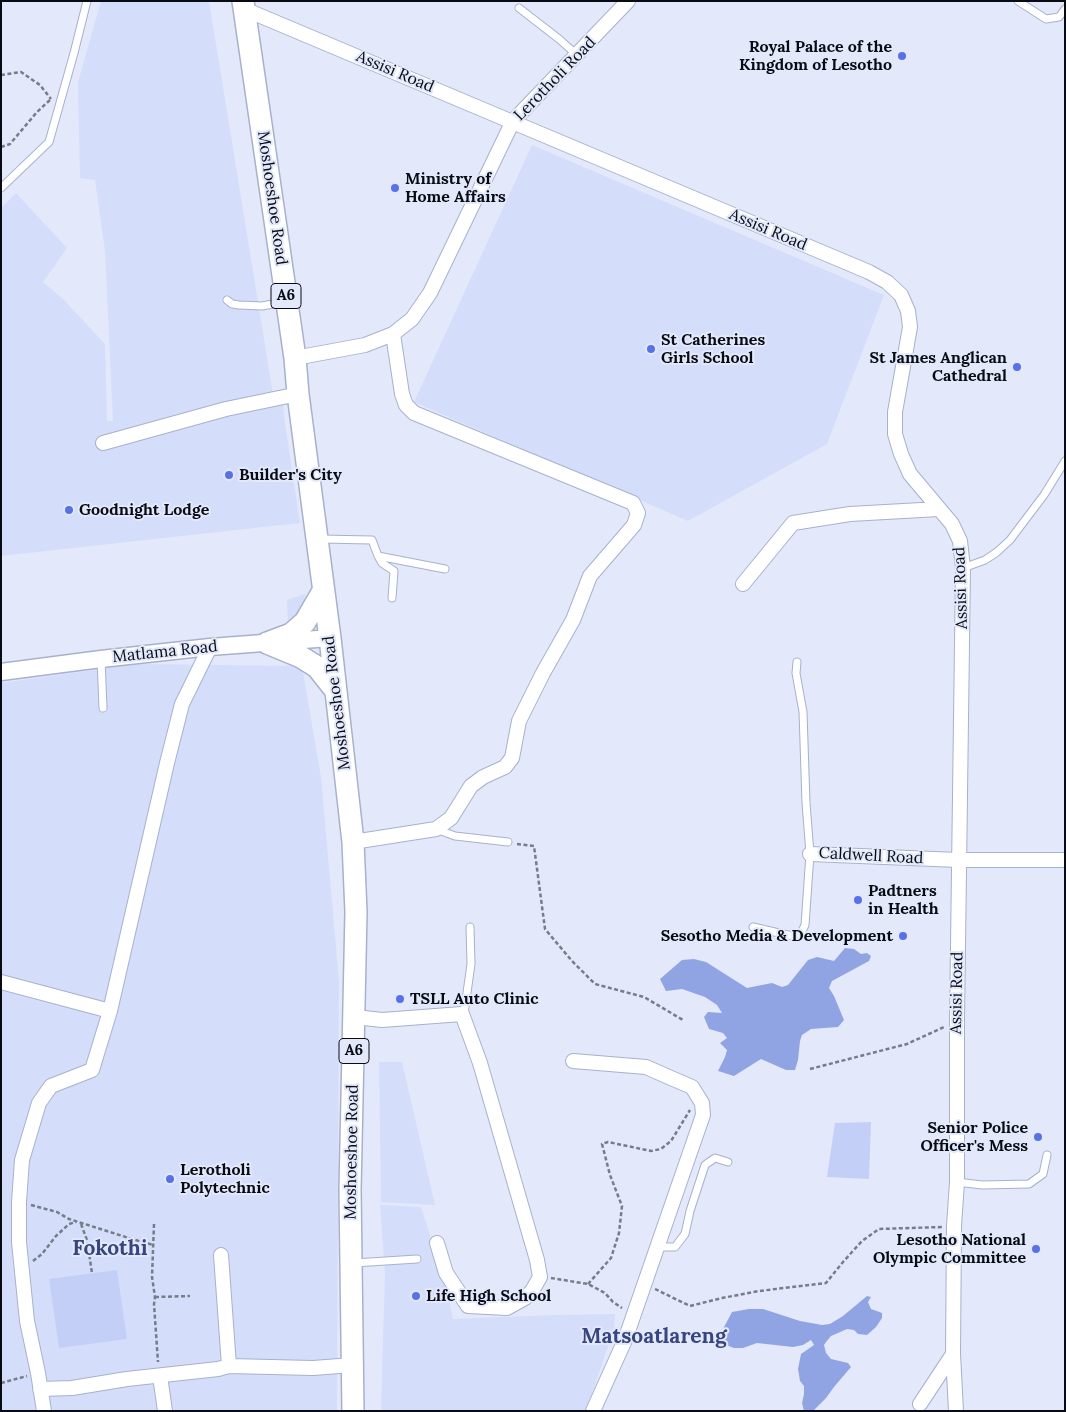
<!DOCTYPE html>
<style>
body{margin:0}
#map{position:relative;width:1066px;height:1412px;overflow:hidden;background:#e3e9fa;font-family:Lora,serif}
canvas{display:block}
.frame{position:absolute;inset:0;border:2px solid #080b14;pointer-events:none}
</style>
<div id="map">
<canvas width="1066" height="1412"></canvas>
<div class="frame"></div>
</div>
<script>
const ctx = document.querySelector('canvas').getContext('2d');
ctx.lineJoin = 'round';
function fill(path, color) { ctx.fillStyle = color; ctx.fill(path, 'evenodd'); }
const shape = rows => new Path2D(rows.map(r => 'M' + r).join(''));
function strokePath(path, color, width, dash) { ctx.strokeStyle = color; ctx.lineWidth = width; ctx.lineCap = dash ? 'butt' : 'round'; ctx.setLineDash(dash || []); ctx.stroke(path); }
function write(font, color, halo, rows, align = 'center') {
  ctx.font = font + ' Lora,serif'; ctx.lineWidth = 4; ctx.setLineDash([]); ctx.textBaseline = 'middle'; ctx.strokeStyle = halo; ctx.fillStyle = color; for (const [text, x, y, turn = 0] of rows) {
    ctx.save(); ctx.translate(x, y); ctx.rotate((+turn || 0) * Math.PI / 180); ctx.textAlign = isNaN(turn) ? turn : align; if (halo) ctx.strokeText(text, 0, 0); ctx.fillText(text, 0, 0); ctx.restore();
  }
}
fill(shape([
 [101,1,209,1,273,394,283,391,284,417,300,523,1,556,1,208,16,193,67,248,43,282,63,299,105,344,107,421,113,421,105,251,95,180,80,178,78,82],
 [532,145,884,295,827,444,688,521,414,402],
 [305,594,304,617,288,624,287,600],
 [137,664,302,666,321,777,339,981,337,1411,1,1411,1,683],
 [379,1062,402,1062,435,1205,381,1202],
 [380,1205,421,1207,444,1278,453,1319,554,1315,615,1314,614,1329,586,1411,381,1411,385,1273]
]), '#d4defa');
fill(shape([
 [871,1122,869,1179,827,1177,835,1123],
 [117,1270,127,1339,59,1348,49,1279]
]), '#c3cff7');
fill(shape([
 [845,948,854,949,861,954,867,953,871,956,869,961,832,981,829,988,834,996,844,1020,838,1027,811,1029,802,1035,800,1041,798,1060,795,1070,786,1070,761,1059,734,1076,718,1071,725,1057,727,1050,720,1043,727,1038,723,1033,709,1029,704,1017,708,1012,722,1013,717,1005,705,997,682,989,666,991,660,979,682,960,694,959,706,962,747,988,772,983,782,987,788,985,808,960,817,957,834,961],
 [867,1296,871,1297,868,1302,871,1309,882,1313,882,1318,876,1327,867,1335,858,1334,854,1330,847,1329,831,1336,826,1342,824,1345,826,1353,831,1359,848,1363,851,1367,834,1387,826,1398,813,1411,804,1411,802,1403,804,1394,804,1386,800,1381,798,1369,801,1354,814,1345,811,1340,803,1345,793,1347,757,1343,743,1348,734,1348,726,1345,723,1329,732,1312,749,1309,763,1309,800,1321,822,1325,830,1324,843,1316]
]), '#90a4e3');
const service = shape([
 [1018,1,1046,19,1059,17,1065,9],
 [519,8,559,39,577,55],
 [1,188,49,142,74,53,87,1],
 [227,300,232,304,239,305,262,306,284,302],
 [320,539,372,540,378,556,445,569],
 [378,556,382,563,394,571,392,598],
 [963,568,985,560,997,552,1010,540,1044,495,1065,461],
 [101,659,103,708],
 [436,829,455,836,508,842],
 [753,927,792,936,801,933,805,925,810,854,806,803,803,712,796,673,797,662],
 [462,1014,465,1007,471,964,470,927],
 [957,1182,982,1185,1029,1184,1043,1174,1047,1155],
 [657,1247,675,1247,685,1234,690,1211,705,1165,715,1158,728,1162],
 [354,1263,417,1259]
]);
const minor = shape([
 [244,9,869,272,887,282,901,295,908,311,910,327,895,412,895,434,901,454,910,474,952,524,960,541,963,568,957,1022,957,1182,954,1226,953,1354,956,1411],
 [295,358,365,345,393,334,412,319,430,293,513,121,628,1],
 [103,443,226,409,298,394],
 [743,584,793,523,850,514,939,509],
 [353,842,436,829,451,818,471,786,483,777,505,767,512,758,519,721,543,673,573,620,590,576,634,525,638,513,633,503,414,413,406,405,402,394,393,334],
 [810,854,959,860,1065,860],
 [1,982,110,1011],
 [355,1017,382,1020,462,1014,480,1063,537,1260,540,1277,532,1291,525,1298,507,1308,468,1306,446,1273,437,1243],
 [573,1061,646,1067,671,1078,692,1087,702,1103,703,1115,625,1340,593,1411],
 [221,1255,229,1366],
 [160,1376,165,1411],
 [40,1389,72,1388,127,1379,218,1369,229,1366,313,1368,353,1365],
 [920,1404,953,1354],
 [44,1411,38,1373,27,1321,19,1242,19,1202,22,1160,39,1103,51,1086,92,1070,110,1011,167,763,182,704,210,647]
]);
const tertiary = shape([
 [1,672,101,659,210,647,330,638]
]);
const primary = shape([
 [243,1,295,358,298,394,330,638,353,842,356,912,350,1190,353,1411],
 [267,643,301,657,317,667,336,691],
 [267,643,291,634,305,622,323,591]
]);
strokePath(service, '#a8b1cc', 9);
strokePath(minor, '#a8b1cc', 16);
strokePath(tertiary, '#a8b1cc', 19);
strokePath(primary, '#a8b1cc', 24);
strokePath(shape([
 [1,75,21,72,40,85,51,99],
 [1,147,10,144,37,112,51,99],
 [517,844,534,846,545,929,572,961,595,984,644,997,683,1020],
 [810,1069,907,1044,944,1027],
 [31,1205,57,1212,69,1219,132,1239,153,1245],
 [81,1224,87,1240,92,1273],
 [154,1224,152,1277,155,1297,154,1304,158,1362],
 [33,1261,42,1254,56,1236,69,1224,76,1222],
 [551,1278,588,1284,605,1293,613,1302,622,1308],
 [588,1284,611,1258,619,1233,622,1206,610,1175,602,1144,608,1142,651,1151,661,1149,671,1141,690,1110],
 [655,1289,690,1306,722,1298,759,1291,826,1283,843,1262,862,1241,879,1229,942,1227],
 [155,1297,190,1296],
 [1,1383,27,1376]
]), '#777c89', 2.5, [4, 2.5]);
strokePath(service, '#fff', 7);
strokePath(minor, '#fff', 14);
strokePath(tertiary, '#fff', 16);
strokePath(primary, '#fff', 21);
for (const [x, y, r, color] of [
 [902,56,5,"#5871e8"],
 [395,188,5,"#5871e8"],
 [651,349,5,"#5871e8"],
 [1017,367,5,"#5871e8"],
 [229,475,5,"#5871e8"],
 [69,510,5,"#5871e8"],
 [858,900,5,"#5871e8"],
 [903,936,5,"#5871e8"],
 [400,999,5,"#5871e8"],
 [1038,1137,5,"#5871e8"],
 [170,1179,5,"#5871e8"],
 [1036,1249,5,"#5871e8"],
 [416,1296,5,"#5871e8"]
]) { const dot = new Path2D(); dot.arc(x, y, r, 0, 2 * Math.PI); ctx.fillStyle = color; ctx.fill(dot); strokePath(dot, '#e3e9fa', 2); }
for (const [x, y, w] of [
 [286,296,30],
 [354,1051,30]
]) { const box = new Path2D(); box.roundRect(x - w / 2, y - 12.5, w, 25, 4); ctx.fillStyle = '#e3e9fa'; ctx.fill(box); strokePath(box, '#080b14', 1); }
write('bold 15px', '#080b14', null, [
 ["A6",286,296],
 ["A6",354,1051]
]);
write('bold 16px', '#080b14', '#e3e9fa', [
 ["Royal Palace of the",892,47,"right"],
 ["Kingdom of Lesotho",892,65,"right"],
 ["Ministry of",405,179],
 ["Home Affairs",405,197],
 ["St Catherines",661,340],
 ["Girls School",661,358],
 ["St James Anglican",1007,358,"right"],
 ["Cathedral",1007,376,"right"],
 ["Builder's City",239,475],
 ["Goodnight Lodge",79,510],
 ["Padtners",868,891],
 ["in Health",868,909],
 ["Sesotho Media & Development",893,936,"right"],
 ["TSLL Auto Clinic",410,999],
 ["Senior Police",1028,1128,"right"],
 ["Officer's Mess",1028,1146,"right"],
 ["Lerotholi",180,1170],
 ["Polytechnic",180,1188],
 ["Lesotho National",1026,1240,"right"],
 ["Olympic Committee",1026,1258,"right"],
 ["Life High School",426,1296]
], 'left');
write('16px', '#080b14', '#e3e9fa', [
 ["Assisi Road",395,72,23],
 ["Lerotholi Road",555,79,-46],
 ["Moshoeshoe Road",272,198,82],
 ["Assisi Road",768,230,23],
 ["Assisi Road",961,588,-92],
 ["Matlama Road",165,652,-6],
 ["Moshoeshoe Road",337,703,-97],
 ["Caldwell Road",871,856,3],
 ["Assisi Road",957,993,-89],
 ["Moshoeshoe Road",352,1152,-89]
]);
write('bold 21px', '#374580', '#e3e9fa', [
 ["Fokothi",110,1249],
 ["Matsoatlareng",654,1337]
]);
</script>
